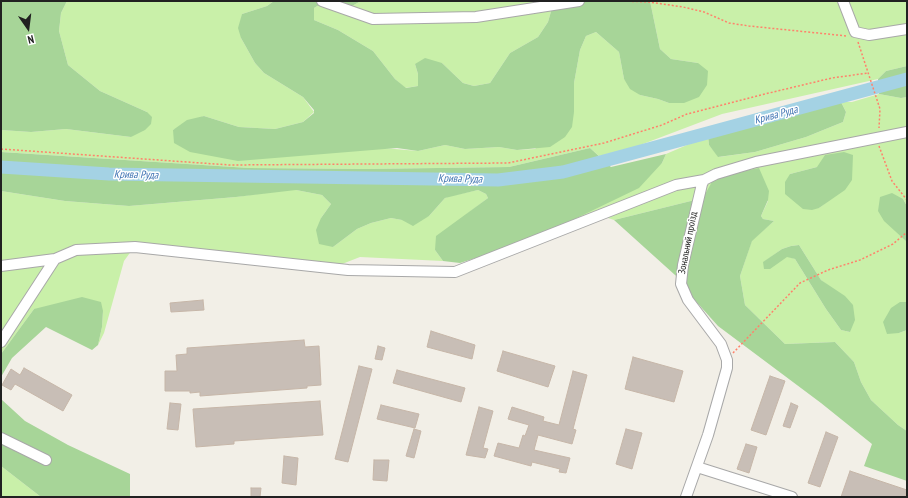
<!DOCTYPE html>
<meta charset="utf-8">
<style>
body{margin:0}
#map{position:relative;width:908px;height:498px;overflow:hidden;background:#f2efe7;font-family:"PT Sans Narrow",sans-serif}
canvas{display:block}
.frame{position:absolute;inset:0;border:2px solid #212121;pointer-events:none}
.north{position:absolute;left:8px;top:8px;width:40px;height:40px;-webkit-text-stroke:3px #fff;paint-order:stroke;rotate:166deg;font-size:11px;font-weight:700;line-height:16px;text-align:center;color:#212121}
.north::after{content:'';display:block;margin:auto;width:14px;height:18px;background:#212121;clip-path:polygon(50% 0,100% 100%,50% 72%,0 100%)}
</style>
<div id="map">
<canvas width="908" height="498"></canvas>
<div class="frame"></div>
<div class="north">N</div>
</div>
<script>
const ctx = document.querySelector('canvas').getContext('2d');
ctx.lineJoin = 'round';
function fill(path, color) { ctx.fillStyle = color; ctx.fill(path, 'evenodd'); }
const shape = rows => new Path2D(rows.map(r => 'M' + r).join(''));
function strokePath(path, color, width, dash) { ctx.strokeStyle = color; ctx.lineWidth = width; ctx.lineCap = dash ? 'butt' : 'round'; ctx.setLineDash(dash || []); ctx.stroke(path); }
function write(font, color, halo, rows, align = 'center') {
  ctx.font = font + ' "PT Sans Narrow",sans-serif'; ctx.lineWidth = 3; ctx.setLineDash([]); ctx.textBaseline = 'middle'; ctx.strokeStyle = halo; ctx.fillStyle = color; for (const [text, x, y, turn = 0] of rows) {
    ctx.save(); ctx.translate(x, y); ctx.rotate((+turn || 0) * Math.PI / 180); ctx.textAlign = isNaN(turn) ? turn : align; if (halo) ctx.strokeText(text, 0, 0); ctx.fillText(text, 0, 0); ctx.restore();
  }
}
fill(shape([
 [67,1,274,1,267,6,242,14,241,38,255,63,264,73,303,97,314,112,303,122,275,129,239,127,204,116,173,130,418,151,445,145,465,149,499,147,517,150,535,149,574,112,574,83,580,50,586,36,596,32,619,52,624,79,640,95,658,99,669,103,698,63,671,59,660,49,650,1,907,1,907,66,886,71,878,79,722,114,635,147,599,156,590,148,509,167,365,169,249,168,1,152,1,130,31,132,66,129,131,137,147,112,100,91,68,65,59,31,61,13],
 [361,1,554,1,548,22,538,37,510,53,490,83,474,86,463,83,442,63,415,64,418,74,418,86,405,88,395,79,373,51,338,30,314,20,314,8,324,2,352,6],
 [879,94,901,98,907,97,907,206,903,199,900,235,907,242,907,302,900,302,899,333,907,330,907,431,898,425,871,400,861,382,854,362,835,342,785,344,745,305,740,276,752,240,774,221,763,219,761,216,768,201,703,198,614,220,596,214,529,241,662,163,666,154,708,136,709,145,719,157,755,152,806,137,843,122,846,112,841,102,852,102],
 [817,167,828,201,819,208,790,174],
 [799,245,821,280,832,289,850,332,841,330,826,309,795,259,787,256,764,262,782,249,791,246],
 [285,190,296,190,322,195,331,204,321,218,333,247,357,229,371,223,391,218,402,220,429,216,445,198,450,196,478,190,486,194,488,198,467,214,435,250,443,261,360,257,342,264,341,274,132,250,124,261,104,333,98,345,102,327,103,311,34,309,1,354,1,191,65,201,129,206,236,197],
 [1,466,41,497,1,497]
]), '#c9f0a9');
fill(shape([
 [1,1,67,1,61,13,59,31,68,65,100,91,147,112,152,117,151,124,145,130,131,137,66,129,31,132,1,130],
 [274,1,361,1,352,6,324,2,314,8,314,20,338,30,373,51,395,79,406,88,418,86,418,74,415,64,425,58,442,63,463,83,474,86,490,83,510,53,538,37,548,22,554,1,650,1,660,49,671,59,698,63,708,71,707,85,699,97,684,103,669,103,658,99,640,95,630,89,624,79,619,52,596,32,586,36,580,50,574,83,574,112,572,127,565,137,550,147,517,150,499,147,465,149,445,145,418,151,397,148,238,161,190,152,174,143,173,130,187,120,204,116,239,127,275,129,303,122,314,113,314,110,303,97,264,73,255,63,241,38,238,28,242,14,267,6],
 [907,66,907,97,901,98,879,94,878,79,886,71],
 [841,102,846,112,843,122,806,137,755,152,718,157,709,145,708,136],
 [590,148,611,167,666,154,662,163,639,188,529,241,460,263,443,261,435,250,436,236,488,198,486,194,478,190,445,198,429,216,413,226,402,220,391,218,371,223,357,229,333,247,319,244,316,230,321,218,331,204,322,195,296,190,236,197,129,206,65,201,1,191,1,152,249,168,365,169,509,167],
 [844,152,853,155,852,180,845,190,819,208,812,210,803,209,785,194,785,182,790,174,817,167,825,155],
 [759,168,769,191,768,200,761,216,763,219,774,221,752,241,740,276,745,305,785,344,835,342,854,362,861,382,871,400,898,425,907,431,907,481,864,466,872,444,821,403,718,326,692,297,685,284,614,220,703,198,713,180,734,173],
 [892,193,903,199,907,206,907,242,884,221,878,211,880,197],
 [799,245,821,280,845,296,853,305,855,320,850,332,841,330,826,309,795,259,787,257,770,269,764,269,763,262,782,249,791,246],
 [82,297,101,302,103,311,102,327,98,345,92,350,46,327,12,358,1,377,1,354,34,309],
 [900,302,907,302,907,330,899,333,887,334,883,322,891,308],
 [1,399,25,421,68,445,130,474,130,497,41,497,1,466]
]), '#a7d598');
strokePath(shape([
 [1,167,109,174,498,180,563,172,589,165,907,79]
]), '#a4d2e4', 13);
const building = shape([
 [203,300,204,310,171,312,170,303,203,300],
 [431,331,475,345,472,359,427,347,431,331],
 [304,340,305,347,319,346,321,385,307,386,307,388,200,396,200,392,190,393,190,391,165,391,165,371,177,371,176,355,187,354,187,348,304,340],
 [378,346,385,348,382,360,375,359,378,346],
 [503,351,555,366,548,387,497,371,503,351],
 [633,357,683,371,674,402,625,389,633,357],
 [359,366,372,369,348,462,335,459,359,366],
 [24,368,72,395,63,411,15,384,11,390,2,385,11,369,20,375,24,368],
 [397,370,465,388,461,402,393,383,397,370],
 [573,371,587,375,573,429,576,430,572,444,538,435,534,450,570,458,566,473,559,472,560,469,532,462,531,466,494,456,498,443,519,448,523,435,525,436,529,425,508,419,512,407,544,417,543,421,559,425,573,371],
 [770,376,785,381,766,435,751,430,770,376],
 [320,401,323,435,234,441,234,444,196,447,193,409,320,401],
 [170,403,181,404,178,430,167,429,170,403],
 [791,403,798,406,790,428,783,426,791,403],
 [381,405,419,414,415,428,377,419,381,405],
 [479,407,493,411,483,448,488,449,485,458,466,455,479,407],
 [414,429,421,431,414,458,406,456,414,429],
 [626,429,642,433,632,469,616,464,626,429],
 [826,432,838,437,820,487,808,483,826,432],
 [746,444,757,447,749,473,737,469,746,444],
 [284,456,298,458,296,485,282,483,284,456],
 [374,460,389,460,387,481,373,480,374,460],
 [850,471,907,490,905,497,841,497,850,471],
 [251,488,261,488,260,497,251,497,251,488]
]);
fill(building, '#c8beb6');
strokePath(building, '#c6b6a8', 1);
const minor = shape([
 [322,1,373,19,476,17,579,1],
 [843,1,855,32,869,35,907,29],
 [1,266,55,259],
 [1,342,55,259,76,250,135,247,348,270,455,272,676,185,704,180],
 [1,438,46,460],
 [697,467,792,497],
 [686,497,708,435,727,368,727,360,721,344,688,300,681,284,683,265,702,184,704,180,716,174,756,162,907,132]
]);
strokePath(minor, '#a8a8a8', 12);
strokePath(shape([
 [620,1,649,2,683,7,704,12,729,23,749,26,847,36],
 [858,42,880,109,879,128],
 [879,146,892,181,907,200],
 [1,149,230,165,508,163,604,143,662,125,687,114,769,93,832,78,868,73],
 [733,353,800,283,828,270,860,260,893,244,907,232]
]), '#ff826b', 1.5, [2, 2]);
strokePath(minor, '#fff', 10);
write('10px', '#212121', '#fff', [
 ["Зональний проїзд",688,243,-79]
]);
write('italic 11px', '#4074b3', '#fff', [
 ["Крива Руда",776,115,-15],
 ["Крива Руда",136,175,1],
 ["Крива Руда",460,179,1]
]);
</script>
